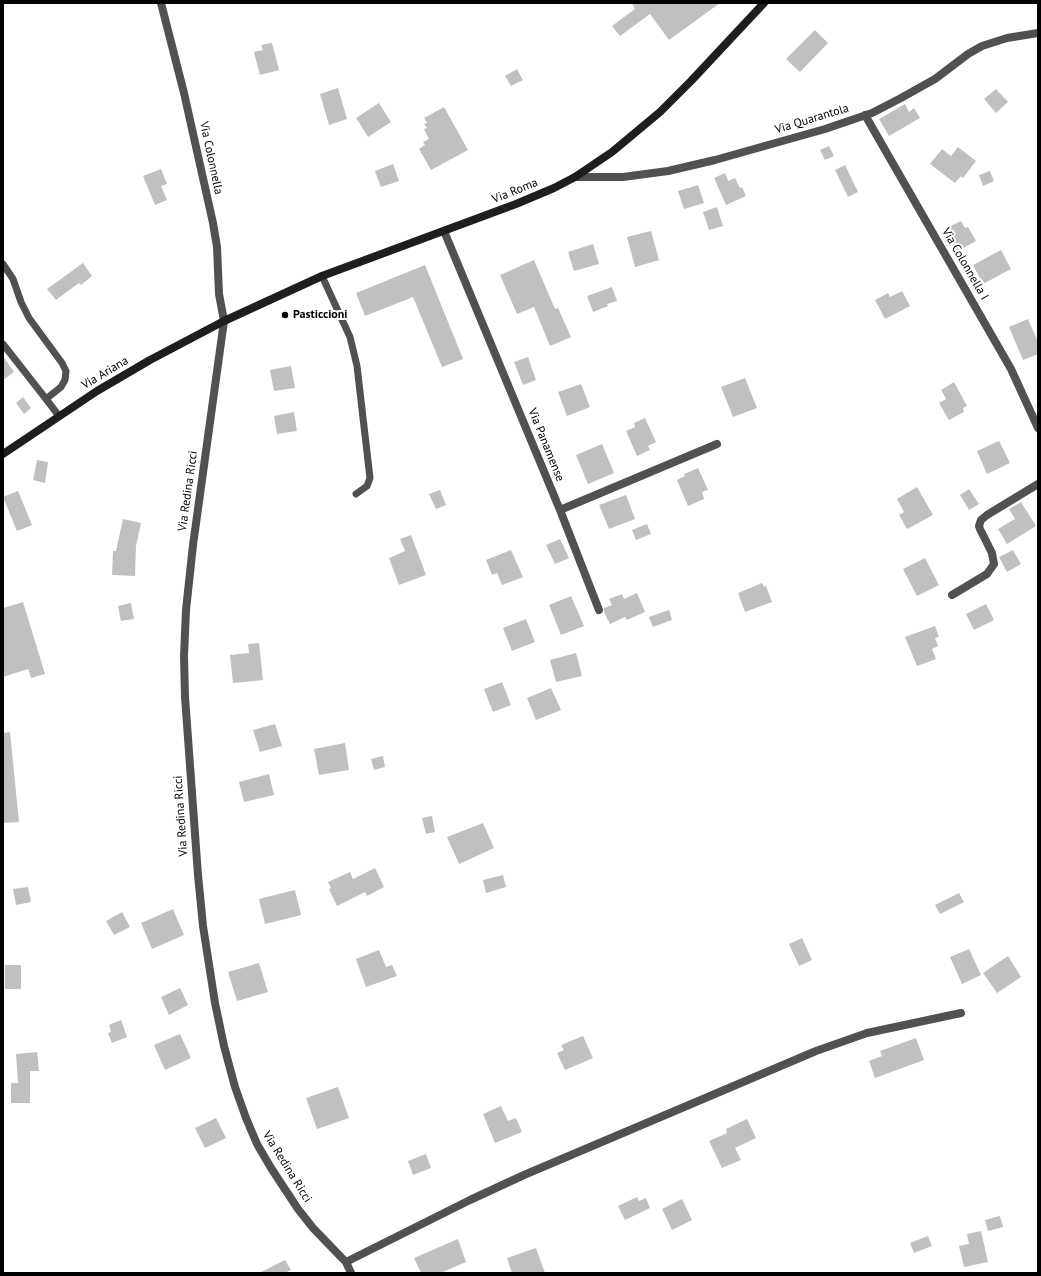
<!DOCTYPE html>
<style>
body{margin:0}
#map{position:relative;width:1041px;height:1276px;overflow:hidden;background:#fff;font-family:"PT Sans",sans-serif}
canvas{display:block}
.frame{position:absolute;inset:0;border:4px solid #000;pointer-events:none}
</style>
<div id="map">
<canvas width="1041" height="1276"></canvas>
<div class="frame"></div>
</div>
<script>
const ctx = document.querySelector('canvas').getContext('2d');
ctx.lineJoin = 'round';
function fill(path, color) { ctx.fillStyle = color; ctx.fill(path, 'evenodd'); }
const shape = rows => new Path2D(rows.map(r => 'M' + r).join(''));
function strokePath(path, color, width, dash) { ctx.strokeStyle = color; ctx.lineWidth = width; ctx.lineCap = dash ? 'butt' : 'round'; ctx.setLineDash(dash || []); ctx.stroke(path); }
function write(font, color, halo, rows, align = 'center') {
  ctx.font = font + ' "PT Sans",sans-serif'; ctx.lineWidth = 4; ctx.setLineDash([]); ctx.textBaseline = 'middle'; ctx.strokeStyle = halo; ctx.fillStyle = color; for (const [text, x, y, turn = 0] of rows) {
    ctx.save(); ctx.translate(x, y); ctx.rotate((+turn || 0) * Math.PI / 180); ctx.textAlign = isNaN(turn) ? turn : align; if (halo) ctx.strokeText(text, 0, 0); ctx.fillText(text, 0, 0); ctx.restore();
  }
}
fill(shape([
 [632,3,720,3,669,40,650,14,620,36,612,26,635,9],
 [815,30,828,43,800,72,786,59],
 [272,43,279,70,260,75,254,52,263,50,261,45],
 [517,69,523,80,511,86,505,76],
 [338,88,347,119,329,125,320,94],
 [996,89,1008,102,996,113,984,99],
 [379,103,391,122,368,137,356,118],
 [905,104,909,112,914,108,920,118,889,136,879,119],
 [444,107,468,150,431,170,419,149,425,145,423,142,429,139,424,129,427,128,424,124,427,123,424,118],
 [829,146,834,156,825,160,820,150],
 [958,147,976,161,963,178,961,176,955,183,930,164,942,149,951,156],
 [393,164,399,181,381,187,375,171],
 [845,165,858,192,848,197,835,170],
 [161,169,167,184,161,186,167,200,155,205,143,176],
 [990,171,994,181,983,186,979,175],
 [725,173,728,181,735,178,740,188,742,187,746,196,726,205,714,178],
 [698,185,704,203,684,209,678,191],
 [717,207,723,226,709,230,703,212],
 [961,221,965,228,968,227,976,241,958,251,945,229],
 [651,231,659,260,635,267,627,237],
 [593,244,599,264,574,271,568,252],
 [1001,250,1011,269,983,284,973,265],
 [534,260,555,309,558,308,571,337,550,346,534,307,517,314,500,275],
 [83,263,92,276,81,285,79,283,56,300,47,289],
 [425,265,463,359,442,367,413,297,365,316,356,293],
 [612,287,617,301,607,304,608,306,593,312,587,296],
 [902,291,910,306,885,319,875,300,888,293,890,297],
 [1028,319,1038,342,1038,354,1023,360,1009,327],
 [3,356,14,372,3,380],
 [528,357,536,380,523,385,514,362],
 [291,366,295,388,274,391,270,370],
 [745,378,757,408,733,417,721,387],
 [954,382,967,406,963,408,964,412,949,420,939,403,946,399,941,390],
 [581,384,590,407,567,416,558,392],
 [23,397,31,408,24,414,16,403],
 [294,412,297,431,277,434,274,416],
 [645,418,656,442,648,446,650,450,637,456,626,431,635,427,634,423],
 [999,441,1010,463,987,474,977,451],
 [602,444,614,473,588,484,576,455],
 [37,460,48,462,45,483,33,480],
 [698,468,708,490,702,492,704,499,688,506,677,480,685,476,684,474],
 [917,487,933,515,907,529,899,515,904,512,897,499],
 [969,489,979,504,969,510,960,495],
 [440,490,446,505,436,509,429,494],
 [18,491,32,525,17,531,3,497],
 [626,495,635,519,609,529,599,505],
 [1021,502,1036,526,1007,544,998,529,1015,519,1009,509],
 [123,519,141,523,136,546,135,576,112,575,113,551,116,551],
 [647,524,651,534,636,540,632,530],
 [411,535,426,575,399,585,389,558,405,551,400,539],
 [560,539,569,558,555,564,546,545],
 [511,550,523,577,502,585,497,573,492,575,486,560],
 [1013,550,1021,564,1007,572,999,557],
 [925,558,939,585,917,596,903,569],
 [762,583,764,587,766,586,772,602,745,612,738,593],
 [637,593,645,612,627,620,625,617,610,624,604,612,604,608,612,605,609,599,622,594,624,599],
 [571,596,584,626,561,635,549,605],
 [23,602,45,674,31,678,28,669,3,677,3,608],
 [131,603,134,619,121,621,118,606],
 [986,604,994,620,974,630,966,614],
 [669,610,672,620,653,627,649,617],
 [526,619,535,642,512,651,503,628],
 [935,626,939,637,935,638,938,646,932,649,936,659,917,666,905,637],
 [259,643,263,680,233,683,230,655,249,653,248,644],
 [576,653,582,676,556,682,550,660],
 [502,682,511,705,493,712,484,689],
 [551,688,561,710,536,720,527,698],
 [275,724,282,746,260,752,253,730],
 [10,732,19,822,3,823,3,733],
 [345,743,349,770,319,775,314,749],
 [383,756,385,767,374,770,371,759],
 [269,774,274,795,244,802,239,782],
 [432,816,435,832,426,834,422,818],
 [483,823,494,848,459,864,447,837],
 [375,868,384,887,367,896,365,892,337,906,329,889,331,888,328,882,350,872,353,879],
 [503,875,506,887,486,893,483,880],
 [28,887,31,902,16,905,13,889],
 [295,890,301,915,265,924,259,899],
 [959,893,964,902,940,914,935,905],
 [173,909,184,935,152,949,141,923],
 [122,912,130,927,114,935,106,921],
 [802,938,812,960,799,966,789,944],
 [969,949,981,975,962,984,950,957],
 [379,950,386,967,392,965,397,976,366,987,356,959],
 [1008,956,1021,977,997,993,983,973],
 [259,963,268,992,237,1001,228,972],
 [5,965,21,965,21,989,5,989],
 [180,988,188,1005,169,1015,161,997],
 [121,1020,127,1037,112,1043,108,1033,111,1032,109,1025],
 [180,1034,191,1058,165,1070,154,1045],
 [583,1036,593,1058,565,1070,557,1053,564,1050,561,1045],
 [916,1038,924,1060,875,1078,869,1061,882,1056,880,1051],
 [37,1052,39,1071,30,1071,30,1103,11,1103,11,1083,18,1083,16,1054],
 [338,1087,349,1118,317,1129,306,1098],
 [501,1106,508,1121,516,1118,522,1132,495,1143,483,1114],
 [216,1118,226,1138,205,1148,195,1128],
 [747,1119,756,1138,735,1148,741,1160,722,1168,709,1141,727,1133,726,1129],
 [426,1154,431,1168,413,1175,408,1161],
 [637,1197,639,1201,646,1198,650,1208,625,1220,618,1206],
 [682,1199,692,1220,672,1230,662,1209],
 [1000,1216,1003,1227,988,1231,985,1220],
 [981,1231,988,1262,964,1267,959,1246,969,1244,967,1234],
 [928,1236,932,1246,914,1253,910,1243],
 [458,1239,466,1262,440,1273,421,1273,414,1258],
 [536,1248,545,1273,512,1273,507,1258],
 [285,1260,291,1270,285,1273,259,1273]
]), '#c0c0c0');
strokePath(shape([
 [3,264,13,279,21,302,29,318,62,363,66,371,65,380,61,387,46,399,59,416],
 [322,276,350,337,357,366,370,478,367,486,356,494],
 [3,344,46,399]
]), '#515151', 7);
strokePath(shape([
 [161,3,184,93,213,223,217,247,219,294,224,321,193,545,186,610,184,656,185,697,198,875,203,926,215,1003,224,1046,235,1087,246,1118,257,1144,271,1168,298,1209,313,1228,340,1256,346,1262,351,1273],
 [865,115,1011,369,1038,428],
 [575,177,623,177,668,171,715,160,825,129,872,113,901,98,935,79,968,54,982,46,1007,38,1038,33],
 [444,231,560,510,717,444],
 [560,510,599,610],
 [952,595,987,574,994,564,992,553,980,529,979,526,981,520,987,515,1038,484],
 [346,1262,470,1200,524,1175,816,1051,867,1033,961,1013]
]), '#515151', 8);
strokePath(shape([
 [3,454,97,391,150,360,224,321,322,276,516,204,554,188,575,177,612,152,660,112,691,81,764,3]
]), '#1e1e1e', 8);
for (const [x, y, r, color] of [
 [285,315,4,"#000"]
]) { const dot = new Path2D(); dot.arc(x, y, r, 0, 2 * Math.PI); ctx.fillStyle = color; ctx.fill(dot); strokePath(dot, '#fff', 1.5); }
write('12px', '#000', '#fff', [
 ["Via Quarantola",812,119,-17],
 ["Via Colonnella",211,158,78],
 ["Via Roma",515,191,-22],
 ["Via Colonnella I",965,264,60],
 ["Via Ariana",105,373,-31],
 ["Via Panamense",546,445,68],
 ["Via Redina Ricci",188,491,-82],
 ["Via Redina Ricci",181,816,-94],
 ["Via Redina Ricci",287,1167,58]
]);
write('bold 12px', '#000', '#fff', [
 ["Pasticcioni",293,315]
], 'left');
</script>
